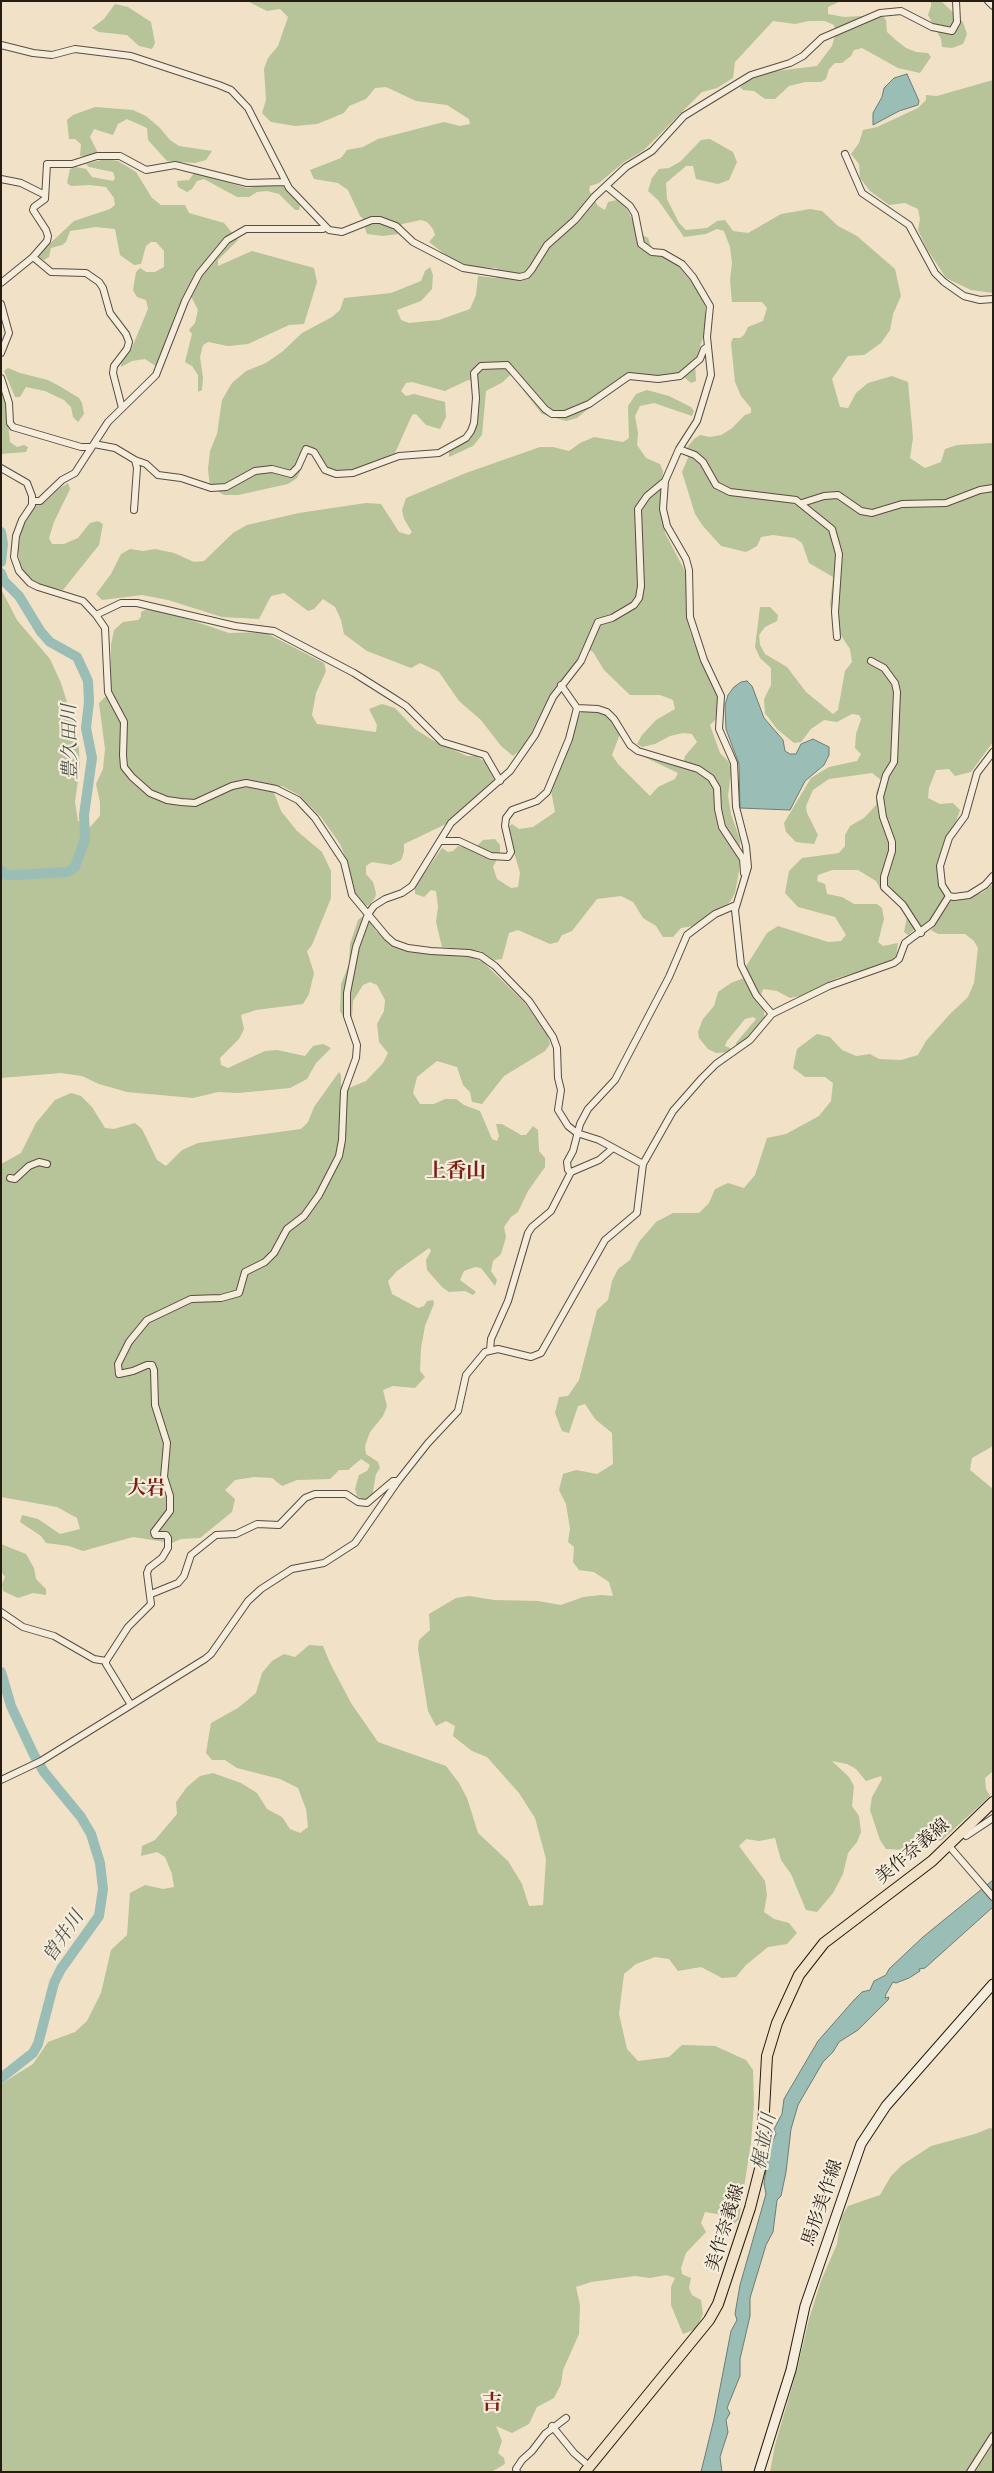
<!DOCTYPE html>
<meta charset="utf-8">
<style>
body{margin:0}
#map{position:relative;width:994px;height:2473px;overflow:hidden;background:#f0e1c7;font-family:Alegreya,serif}
canvas{display:block}
.frame{position:absolute;inset:0;border:2px solid #261c13;pointer-events:none}
</style>
<div id="map">
<canvas width="994" height="2473"></canvas>
<div class="frame"></div>
</div>
<script>
const ctx = document.querySelector('canvas').getContext('2d');
ctx.lineJoin = 'round';
function fill(path, color) { ctx.fillStyle = color; ctx.fill(path, 'evenodd'); }
const shape = rows => new Path2D(rows.map(r => 'M' + r).join(''));
function strokePath(path, color, width, dash) { ctx.strokeStyle = color; ctx.lineWidth = width; ctx.lineCap = dash ? 'butt' : 'round'; ctx.setLineDash(dash || []); ctx.stroke(path); }
function write(font, color, halo, rows, align = 'center') {
  ctx.font = font + ' Alegreya,"Noto Serif JP",serif'; ctx.lineWidth = 4.5; ctx.setLineDash([]); ctx.textBaseline = 'middle'; ctx.strokeStyle = halo; ctx.fillStyle = color; for (const [text, x, y, turn = 0] of rows) {
    ctx.save(); ctx.translate(x, y); ctx.rotate((+turn || 0) * Math.PI / 180); ctx.textAlign = isNaN(turn) ? turn : align; if (halo) ctx.strokeText(text, 0, 0); ctx.fillText(text, 0, 0); ctx.restore();
  }
}
fill(shape([
 [247,1,841,1,828,7,828,14,844,17,882,15,886,20,887,32,897,41,906,48,916,52,928,53,931,57,920,73,898,68,862,48,854,50,851,56,842,63,835,63,829,69,826,79,821,82,805,82,789,86,775,99,765,99,754,91,743,90,740,87,751,78,768,72,817,66,832,46,836,32,834,25,825,21,809,21,795,24,773,21,735,62,733,78,717,88,702,92,644,150,624,162,599,183,590,186,589,190,598,206,605,210,608,202,617,200,626,208,640,234,648,238,652,249,680,265,705,302,706,328,695,362,696,381,691,383,680,374,667,377,632,373,577,418,566,421,542,414,523,390,521,377,511,374,503,382,486,391,482,435,473,446,449,457,449,452,470,438,476,382,468,380,445,391,412,382,406,383,401,391,406,396,414,394,445,402,446,417,440,429,426,425,416,414,412,415,395,453,385,464,359,474,331,470,325,466,312,449,301,452,302,465,300,472,297,478,288,484,238,495,224,495,210,487,208,469,210,451,217,434,222,400,232,383,246,371,266,363,283,351,302,333,332,317,340,310,344,298,391,293,421,281,425,271,430,267,433,275,432,289,421,301,397,310,401,320,409,323,439,320,470,309,476,295,478,276,496,278,497,268,471,267,455,262,429,242,435,235,433,229,427,222,421,220,402,224,398,234,383,236,367,234,365,228,368,223,360,216,348,190,338,183,314,179,310,170,341,158,347,150,363,147,378,139,444,122,460,126,470,124,469,119,447,105,416,101,386,87,375,88,366,99,349,106,344,113,317,124,295,126,271,122,262,113,266,100,264,69,268,58,278,46,288,17,280,9,267,11],
 [931,1,941,1,963,22,967,34,963,44,952,48,942,47,941,39,928,15,931,6],
 [115,4,128,7,151,22,155,43,152,49,139,46,127,35,99,32,92,28,104,19],
 [993,80,993,293,971,290,946,278,927,249,918,230,920,219,918,209,905,203,889,205,870,191,860,178,859,164,851,154,859,143,863,130,877,127,918,108,926,100,926,95,937,96],
 [95,107,133,110,146,116,160,128,170,140,179,146,212,151,206,160,195,163,167,161,148,140,147,128,127,119,118,124,113,135,94,129,90,137,98,153,89,156,80,156,81,144,75,139,69,139,67,120,73,115],
 [710,139,733,152,737,162,729,180,718,184,696,179,693,166,686,166,666,183,667,199,679,223,686,230,707,228,717,221,725,220,733,231,748,233,781,214,810,209,822,211,838,226,857,236,895,269,901,296,893,314,890,330,881,343,864,355,848,356,832,379,840,407,848,408,856,393,868,383,892,376,908,382,913,438,910,458,925,468,941,462,945,449,957,445,993,443,993,742,971,772,955,776,949,769,936,770,929,788,928,798,940,804,953,803,960,810,938,874,941,891,946,897,927,927,916,928,908,935,904,932,907,917,890,890,882,892,876,881,858,870,832,870,818,875,817,881,825,884,827,894,842,897,854,904,877,904,882,908,884,919,878,942,883,946,898,943,896,956,889,963,837,978,800,996,790,998,777,991,763,989,761,995,765,1018,744,1042,736,1046,736,1043,756,1019,753,1017,745,1019,727,1041,725,1046,730,1048,730,1052,716,1053,708,1049,699,1038,698,1032,703,1019,714,1006,718,992,731,983,744,978,747,973,745,968,767,933,778,926,828,942,841,941,846,935,835,917,798,907,785,893,789,871,802,858,839,853,845,846,845,835,850,826,864,818,876,805,876,793,881,780,872,773,829,779,813,790,806,806,807,813,818,835,814,844,796,842,786,832,784,823,811,778,829,767,857,761,861,754,855,748,856,734,861,719,859,715,852,714,837,722,824,720,811,729,801,742,794,743,777,729,765,713,764,699,771,685,771,668,760,658,755,647,760,607,770,607,778,615,777,621,765,627,759,635,760,645,765,654,787,667,806,692,833,714,838,710,845,671,852,662,850,649,842,637,830,605,833,577,809,563,802,543,795,538,773,535,761,537,757,546,746,552,721,546,703,526,695,514,682,472,688,458,686,449,694,439,700,435,710,437,721,435,731,429,745,415,751,413,751,408,741,396,735,382,731,343,733,338,740,338,744,335,748,327,763,321,767,308,762,302,732,302,730,280,732,263,730,247,724,231,717,229,706,234,684,237,658,200,648,191,652,178,659,169,669,168,681,161,701,140],
 [105,159,118,161,136,172,152,198,161,205,185,205,189,213,224,223,238,240,218,260,218,266,252,251,314,268,317,282,304,324,289,325,248,344,228,346,208,342,203,345,200,357,203,378,202,390,198,392,198,375,192,366,185,362,192,334,189,330,195,323,198,310,192,298,184,297,176,312,157,367,145,359,132,361,121,367,121,361,130,352,148,309,146,300,137,297,133,290,136,272,140,268,146,272,155,272,164,267,164,251,156,242,151,242,146,246,141,264,134,265,120,255,115,229,96,227,70,231,66,242,62,245,51,248,49,257,44,260,39,257,41,252,74,221,110,209,115,205,114,198,106,187,90,185,71,186,67,183,70,169,76,167,86,169,92,177,113,181,115,178,113,172,89,167,86,164],
 [194,173,247,188,277,183,284,186,300,204,299,210,295,210,279,194,267,191,257,192,249,197,237,197,204,179,197,181,192,189,187,192,178,187,177,181,189,180],
 [8,368,20,373,48,380,61,387,79,398,82,403,84,414,78,422,73,417,71,407,64,400,45,391,26,387,20,397,15,397,4,371],
 [647,390,669,396,691,407,694,411,692,416,654,403,640,406,635,416,638,433,637,445,646,458,660,464,663,471,661,499,665,533,686,573,686,612,690,632,718,693,717,718,710,725,720,753,729,762,731,772,728,796,731,814,740,840,739,871,735,893,730,902,693,926,681,928,673,937,663,937,656,926,643,918,633,902,621,896,597,899,572,931,562,935,558,942,550,944,518,930,509,933,502,959,494,960,481,951,442,947,436,922,438,907,436,891,431,890,424,897,415,894,415,887,442,848,448,852,453,851,458,846,470,848,478,845,483,840,495,839,500,845,500,853,493,867,497,879,511,888,518,887,520,873,507,828,512,824,519,829,533,827,555,812,551,790,577,718,583,710,596,710,606,714,613,720,620,734,612,755,618,764,650,796,658,787,675,779,678,773,638,754,683,764,685,756,697,742,692,734,683,733,670,736,655,744,642,747,637,744,642,735,656,720,675,709,673,700,660,695,630,695,604,670,593,652,585,648,577,661,550,694,525,746,513,756,501,746,481,720,459,701,439,672,420,663,411,668,367,651,344,634,341,620,335,607,323,599,314,609,308,611,284,593,271,596,259,619,266,633,324,663,326,671,316,693,312,715,317,724,376,732,377,725,369,709,382,704,395,708,415,729,434,741,467,756,476,756,484,761,494,779,492,785,446,824,404,844,404,852,401,860,391,865,372,862,366,866,366,874,373,882,376,893,375,898,368,906,360,902,352,888,349,866,340,844,321,817,299,795,282,786,273,790,281,811,297,831,322,852,331,871,331,898,312,945,307,951,314,973,309,994,303,1004,256,1010,241,1015,244,1029,239,1039,220,1058,221,1065,228,1068,265,1051,277,1050,305,1056,313,1046,323,1044,331,1048,316,1063,307,1079,290,1088,238,1093,218,1092,193,1098,127,1092,99,1084,82,1076,61,1073,1,1078,1,589,17,620,50,659,61,683,78,737,80,765,75,802,78,821,90,827,100,816,100,802,96,784,103,769,105,749,99,703,111,691,111,645,114,630,123,622,138,620,141,617,141,612,147,609,176,615,229,633,266,632,259,619,222,617,168,600,142,595,102,600,96,594,111,574,121,554,130,549,143,551,155,549,174,553,194,562,204,561,233,533,247,525,299,513,366,503,381,504,399,532,409,535,412,532,404,519,402,510,406,498,466,473,540,447,553,447,569,451,580,443,594,437,623,442,629,438,628,406,636,394],
 [1,394,5,396,10,442,17,447,24,445,28,447,26,452,1,454],
 [68,483,70,489,54,522,49,538,52,544,64,544,78,538,90,523,98,521,103,524,99,545,63,590,44,587,29,579,21,568,18,551,21,530,35,504,45,502,60,488],
 [993,884,993,1446,972,1458,970,1470,993,1489,993,1771,985,1778,986,1789,990,1796,942,1840,906,1850,886,1849,880,1840,870,1810,872,1797,882,1779,881,1776,866,1781,856,1769,847,1764,832,1761,849,1777,854,1786,852,1806,859,1816,861,1832,857,1842,848,1853,843,1874,833,1893,817,1912,806,1910,791,1874,781,1860,775,1838,759,1841,746,1839,739,1846,765,1881,767,1895,764,1912,774,1919,789,1923,797,1933,787,1944,768,1947,746,1965,736,1977,722,1978,701,1967,678,1971,669,1959,655,1957,636,1964,624,1974,619,2014,627,2049,638,2061,669,2057,682,2045,715,2046,746,2060,753,2070,754,2105,751,2143,739,2219,732,2226,729,2216,705,2212,701,2223,706,2232,686,2253,681,2268,682,2274,691,2278,689,2288,692,2295,701,2300,703,2314,696,2329,683,2334,671,2305,671,2287,675,2278,666,2275,650,2278,635,2276,591,2282,576,2287,580,2305,579,2334,563,2370,561,2384,554,2398,537,2407,529,2424,512,2433,496,2426,502,2441,498,2453,504,2458,505,2464,491,2472,1,2472,1,2084,33,2064,48,2042,75,2032,87,2021,101,1993,111,1950,127,1935,130,1893,145,1885,163,1889,174,1887,172,1874,165,1857,157,1852,141,1856,142,1846,155,1840,177,1814,176,1802,187,1787,200,1776,213,1773,241,1783,257,1793,267,1809,282,1817,290,1829,300,1833,308,1827,306,1809,298,1788,280,1779,237,1768,225,1760,212,1760,206,1753,211,1723,238,1708,256,1693,262,1673,272,1661,284,1654,295,1657,309,1645,323,1646,330,1663,351,1703,378,1742,446,1766,459,1783,467,1798,478,1833,508,1861,522,1884,529,1906,543,1905,546,1859,535,1818,519,1793,487,1757,472,1751,453,1736,455,1726,446,1721,436,1726,428,1711,418,1649,419,1640,430,1630,429,1614,456,1598,469,1596,494,1600,538,1601,561,1605,583,1597,601,1595,613,1596,609,1582,594,1572,579,1570,573,1562,574,1547,568,1542,570,1529,566,1504,559,1490,563,1474,576,1470,597,1474,613,1464,612,1433,595,1419,585,1404,578,1406,569,1433,562,1431,555,1413,559,1397,568,1396,579,1380,597,1310,608,1300,612,1281,618,1269,630,1260,639,1242,656,1222,673,1213,699,1213,709,1203,715,1189,728,1183,744,1188,755,1175,767,1138,786,1134,819,1116,831,1101,833,1083,825,1077,805,1077,793,1068,797,1049,817,1034,830,1037,842,1050,856,1056,870,1054,879,1059,901,1060,918,1055,926,1041,950,1014,968,997,974,983,978,948,974,941,965,934,938,934,931,930,951,901,982,893],
 [362,917,370,921,376,931,392,945,412,952,470,957,483,962,524,1002,548,1035,550,1044,545,1051,504,1076,482,1104,472,1102,470,1092,463,1085,457,1067,437,1061,417,1077,413,1093,420,1104,434,1104,445,1099,456,1099,464,1105,480,1111,492,1139,497,1141,499,1136,496,1124,502,1124,521,1135,526,1135,533,1126,538,1130,539,1151,545,1158,545,1167,528,1191,518,1212,511,1217,504,1227,506,1237,501,1254,493,1261,491,1271,497,1280,495,1286,481,1268,475,1267,464,1271,460,1280,476,1292,473,1295,465,1291,449,1292,442,1287,427,1270,426,1260,431,1251,429,1248,397,1271,388,1281,392,1294,418,1308,424,1306,427,1301,433,1300,434,1304,425,1326,421,1348,420,1371,425,1377,415,1388,393,1386,383,1390,387,1406,383,1416,370,1432,365,1446,366,1454,378,1462,380,1468,376,1474,372,1497,364,1500,357,1496,355,1489,359,1475,367,1471,370,1465,361,1459,348,1470,339,1470,330,1479,297,1480,282,1486,272,1478,254,1477,235,1480,225,1490,235,1499,232,1512,200,1538,181,1539,172,1543,133,1537,83,1551,69,1546,46,1543,41,1536,20,1522,22,1515,38,1519,60,1534,80,1529,77,1518,57,1507,1,1497,1,1164,21,1153,36,1123,55,1100,71,1093,81,1096,92,1107,105,1128,114,1129,135,1123,142,1129,157,1160,166,1166,182,1150,198,1143,301,1129,308,1122,314,1107,339,1072,341,1075,341,1085,349,1088,366,1081,383,1063,388,1053,379,1042,377,1024,384,1011,385,1000,377,985,370,982,363,985,353,1001,352,1017,345,1020,340,1011,341,984,349,964,350,944,358,920],
 [1,1544,26,1554,34,1568,36,1579,46,1589,46,1595,33,1593,18,1598,3,1591,2,1584,5,1577,1,1571],
 [990,2128,993,2129,993,2472,770,2472,775,2445,797,2370,809,2319,821,2281,837,2244,841,2218,848,2206,880,2195,891,2176,902,2165,931,2146,975,2134]
]), '#b7c398');
const water = shape([
 [907,74,919,101,918,105,899,111,873,125,873,113,882,97,884,88,894,78,907,74],
 [747,681,752,686,764,718,783,740,785,751,790,754,796,754,801,744,813,739,829,747,829,755,824,765,805,781,790,810,740,808,739,764,726,729,725,705,728,695,734,687,741,682,747,681],
 [993,1880,993,1907,925,1968,919,1969,920,1971,909,1978,896,1983,893,1982,886,1994,885,1998,889,1997,888,2000,858,2030,839,2042,833,2052,823,2062,798,2105,791,2129,786,2172,781,2196,777,2200,773,2232,766,2245,750,2298,750,2316,740,2359,740,2376,727,2408,730,2413,726,2420,728,2432,720,2457,722,2472,701,2472,714,2419,731,2331,737,2320,735,2314,740,2285,766,2194,764,2183,770,2146,776,2134,774,2129,782,2114,784,2099,818,2041,854,2000,862,1992,870,1990,874,1981,886,1975,889,1969,923,1937,993,1880]
]);
fill(water, '#9abdb6');
strokePath(water, '#6c7d75', 1);
strokePath(shape([
 [1,532,3,544,1,562],
 [1,573,4,581,19,596,41,632,50,642,77,657,88,681,89,702,86,728,92,758,84,815,85,839,75,867,68,872,15,875,6,875,1,870],
 [1,1672,11,1706,34,1755,44,1772,81,1817,91,1834,100,1863,103,1889,99,1916,61,1969,54,1983,38,2044,33,2053,1,2078]
]), '#9abdb6', 10);
const minor = shape([
 [988,1,993,6],
 [1,45,33,53,52,55,75,49,131,56,219,85,231,90,248,108,289,188,329,230,342,232,372,220,380,220,396,226,413,242,463,268,520,277,527,275,532,269,547,245,575,220,594,197,626,167,652,151,684,116,751,75,790,63,803,56,822,38,880,13,901,11,932,27,952,31,957,22,956,1],
 [845,154,862,193,909,225,935,273,944,282,964,296,980,300,993,299],
 [1,179,21,183,45,195],
 [606,186,630,206,635,214,641,244,652,252,663,253,682,264,693,277,710,306,707,337,711,375,697,421,679,449,665,481,663,509,667,526,686,559,689,570,690,617,704,660,721,696,719,729,734,763,736,807,746,846,748,867,735,910,741,965,756,995,772,1014],
 [33,257,51,272,86,273,99,282,103,288,110,313,126,334,129,342,127,349,114,366,113,373,122,408],
 [1,283,33,257,47,241,48,236,46,230,33,210,34,207,45,199,47,164,72,164,97,156,120,156,146,170,175,165,247,183,285,182],
 [1,304,9,333,1,353],
 [1,378,9,403,10,423,13,427,81,447,91,447],
 [94,444,115,448,135,460,137,468,134,510],
 [679,449,695,455,703,462,716,485,730,492,796,500,832,529,839,554,835,612,837,637],
 [135,460,146,464,158,475,181,478,211,488,226,487,255,471,272,469,291,474,298,467,306,449,314,452,325,470,336,474,353,473,399,456,439,453,466,438,471,431,474,423,476,398,474,373,481,366,507,365,545,409,552,414,565,414,589,404,629,376,658,379,680,376,700,359,704,349,707,347],
 [1,468,27,483,32,496,32,505,22,520,16,536,14,557,19,571,30,583,38,587,83,601,96,615,105,628,108,692,124,722,123,755,124,767,132,777,150,793,167,800,181,802,195,803,232,786,246,783,276,789,298,800,315,818,344,862,352,895,387,937,394,943,408,948,431,951,469,953,481,956,495,966,529,1001,553,1037,557,1048,558,1078,561,1090,558,1110,568,1126,577,1133,599,1140,643,1164],
 [32,501,40,501,62,480,75,473,108,422,156,375,185,301,199,274,227,240,246,229,323,229,325,227],
 [802,503,824,496,838,495,861,511,872,513,902,504,946,503,980,490,993,488],
 [96,615,121,603,137,603,235,626,274,631,354,673,392,697,406,706,442,742,485,755,500,781],
 [871,661,884,668,895,683,897,692,894,762,886,775,880,797,883,817,892,842,892,851,884,877,884,887,903,905,921,933],
 [561,685,577,708,598,709,607,712,614,719,630,745,638,751,698,769,711,778,717,788,718,809,722,827,743,859,744,873],
 [993,752,977,773,965,816,949,838,940,866,942,885,949,896,954,897,969,895,985,885,993,876],
 [441,841,459,841,491,856,508,857,511,852,505,826,506,818,512,810,537,801,547,792,569,739,577,708],
 [571,1172,568,1170,567,1162,573,1151,580,1124,588,1109,615,1080,669,977,687,935,715,914,736,905],
 [571,1172,599,1160,613,1148],
 [10,1178,15,1179,29,1166,39,1162,47,1164],
 [490,1350,491,1339,508,1301,528,1233,532,1227,551,1211,571,1172],
 [151,1594,178,1583,184,1576,191,1555,216,1535,236,1534,257,1524,279,1525,305,1498,315,1494,346,1494,358,1502,367,1503,393,1481,398,1481],
 [1,1612,23,1627,54,1636,94,1659,106,1661],
 [131,1705,106,1664,106,1661,128,1627,151,1604,147,1573,149,1568,162,1558,168,1548,168,1538,166,1535,155,1535,154,1532,170,1511,170,1496,164,1477,167,1443,155,1405,154,1370,152,1365,147,1365,133,1371,119,1374,118,1364,129,1342,147,1320,191,1299,221,1298,239,1293,245,1272,265,1262,274,1253,287,1229,304,1216,319,1195,339,1156,342,1140,344,1091,356,1058,357,1045,347,1016,347,993,356,947,368,914,374,906,385,899,402,893,412,886,451,823,510,771,535,735,553,697,581,661,598,622,612,618,634,605,639,598,641,586,638,509,647,496,665,481],
 [1,1780,41,1761,205,1659,211,1654,248,1601,261,1589,292,1569,324,1563,355,1543,398,1481,428,1443,458,1411,466,1375,485,1352,498,1349,531,1357,541,1353,605,1240,637,1213,643,1164,673,1111,702,1078,716,1064,750,1040,772,1014,829,986,894,963,899,959,905,943,932,923,949,896],
 [962,1832,966,1836,993,1818],
 [949,1846,993,1897],
 [552,2426,574,2453,589,2466],
 [517,2472,516,2469,522,2460,532,2451,545,2434,566,2418],
 [970,2472,993,2436]
]);
const secondary = shape([
 [759,2472,791,2370,805,2306,861,2144,886,2106,993,1984]
]);
const primary = shape([
 [585,2472,709,2320,718,2304,750,2208,761,2165,767,2056,777,2023,799,1975,824,1943,932,1861,993,1802]
]);
strokePath(minor, '#584d40', 8);
strokePath(secondary, '#261c13', 11);
strokePath(primary, '#261c13', 12);
strokePath(minor, '#f5ecdb', 6);
strokePath(secondary, '#f5ecdb', 9);
strokePath(primary, '#f0e1c7', 10);
write('18px', '#261c13', '#f5ecdb', [
 ["美作奈義線",913,1852,-40],
 ["馬形美作線",823,2203,-71],
 ["美作奈義線",726,2228,-73]
]);
write('italic 19px', '#4f544c', '#f5ecdb', [
 ["豊久田川",71,742,-91],
 ["曽井川",64,1937,-56],
 ["梶並川",765,2142,-79]
]);
write('bold 19px', '#7a1f14', '#f5ecdb', [
 ["大岩",146,1489]
]);
write('bold 20px', '#7a1f14', '#f5ecdb', [
 ["上香山",456,1172],
 ["吉",492,2404]
]);
</script>
